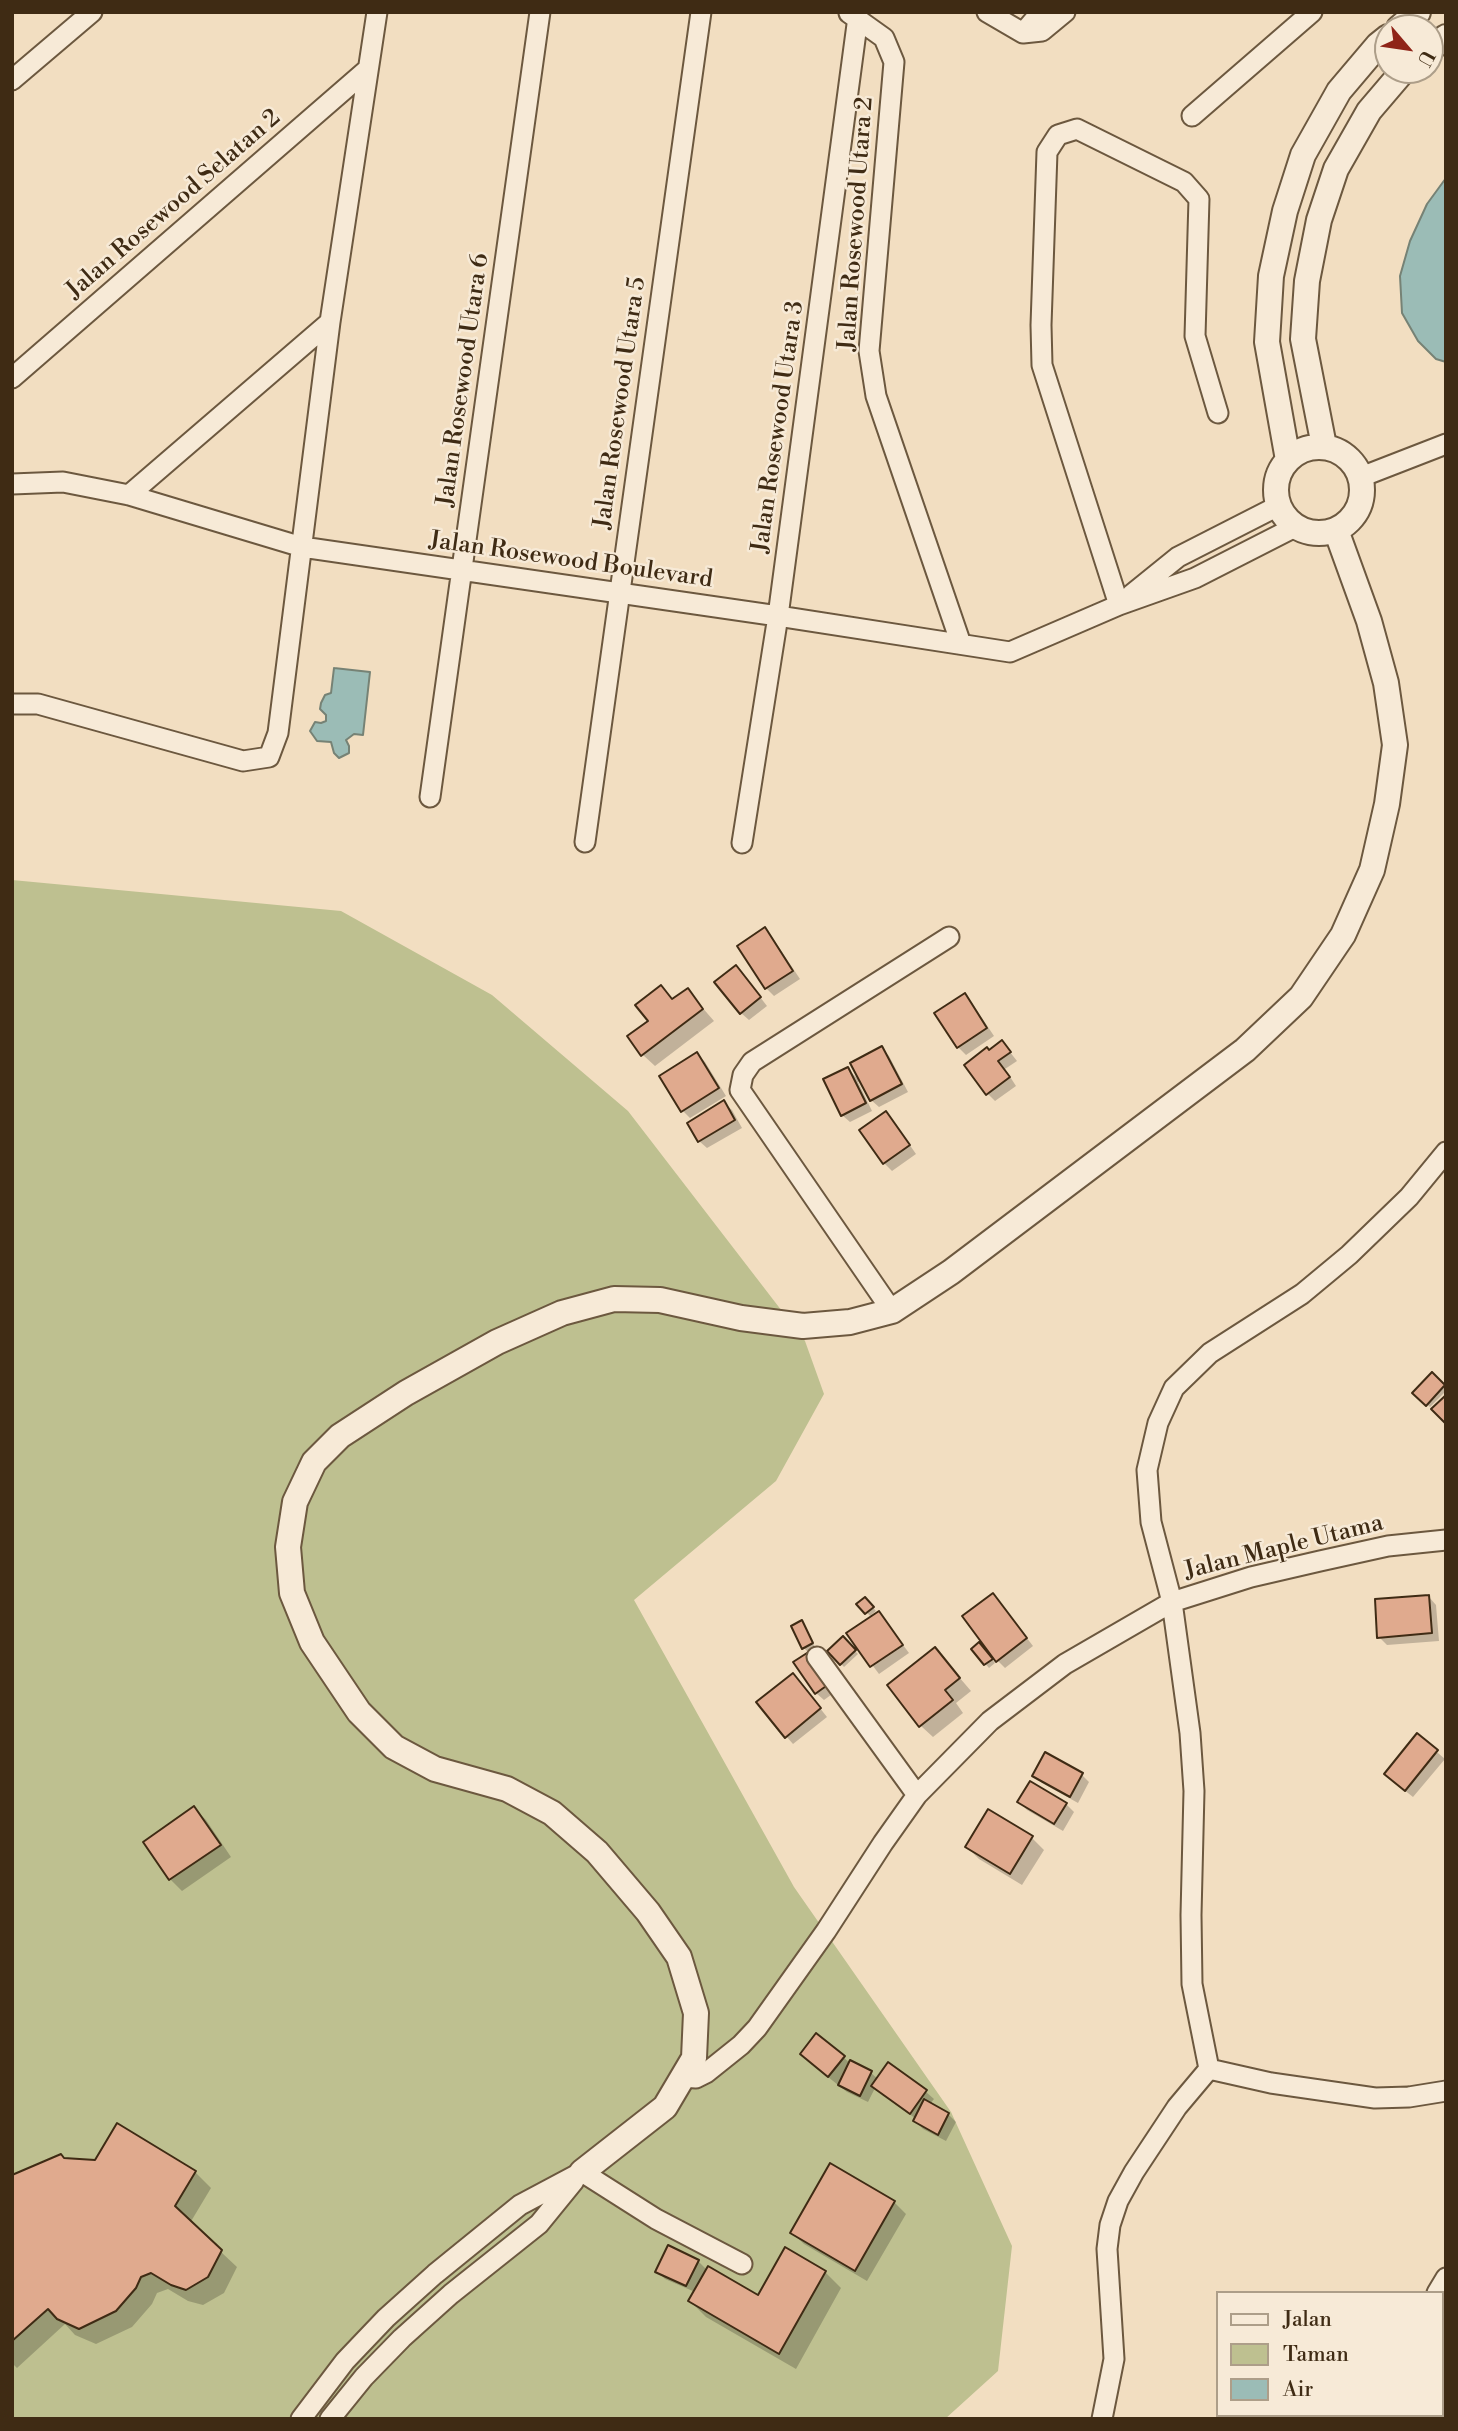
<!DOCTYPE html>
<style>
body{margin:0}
#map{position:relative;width:1458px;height:2431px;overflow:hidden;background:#f2dec1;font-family:"Libre Bodoni",serif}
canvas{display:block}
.frame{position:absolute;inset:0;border:14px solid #3f2b14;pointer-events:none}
.legend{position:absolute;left:1216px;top:2291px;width:228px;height:126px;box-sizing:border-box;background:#f7ead7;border:2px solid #ad9e89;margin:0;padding:9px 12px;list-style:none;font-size:21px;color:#3f2b14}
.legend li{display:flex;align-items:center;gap:14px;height:35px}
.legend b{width:35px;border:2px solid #ad9e89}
.north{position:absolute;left:1374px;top:14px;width:70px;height:70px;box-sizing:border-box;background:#f7ead7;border:2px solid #ad9e89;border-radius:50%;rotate:119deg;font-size:19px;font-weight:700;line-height:28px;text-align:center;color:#3f2b14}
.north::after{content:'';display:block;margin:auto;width:24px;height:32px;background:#8f2418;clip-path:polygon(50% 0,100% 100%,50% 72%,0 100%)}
</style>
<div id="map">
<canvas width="1458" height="2431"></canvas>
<div class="frame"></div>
<ul class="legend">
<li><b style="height:9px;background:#f7ead7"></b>Jalan</li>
<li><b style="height:19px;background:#bec090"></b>Taman</li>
<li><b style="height:19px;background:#9bbcb6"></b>Air</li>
</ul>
<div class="north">U</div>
</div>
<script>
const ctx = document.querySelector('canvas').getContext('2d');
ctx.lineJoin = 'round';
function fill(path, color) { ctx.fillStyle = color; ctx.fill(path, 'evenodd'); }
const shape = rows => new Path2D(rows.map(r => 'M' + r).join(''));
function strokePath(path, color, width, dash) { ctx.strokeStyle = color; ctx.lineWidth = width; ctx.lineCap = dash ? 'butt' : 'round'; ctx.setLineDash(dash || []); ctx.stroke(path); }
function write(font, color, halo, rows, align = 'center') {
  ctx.font = font + ' "Libre Bodoni",serif'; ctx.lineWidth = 5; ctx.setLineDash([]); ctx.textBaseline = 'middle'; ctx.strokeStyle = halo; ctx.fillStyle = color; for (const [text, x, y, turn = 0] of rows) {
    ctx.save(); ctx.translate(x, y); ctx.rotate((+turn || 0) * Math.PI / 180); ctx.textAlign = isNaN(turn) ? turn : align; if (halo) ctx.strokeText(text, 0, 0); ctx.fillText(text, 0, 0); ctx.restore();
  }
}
fill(shape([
 [12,880,341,911,492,995,628,1111,805,1341,824,1394,776,1481,634,1600,794,1887,951,2112,1012,2246,998,2371,945,2419,12,2419]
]), '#bec090');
const water = shape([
 [1446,178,1446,362,1436,359,1418,341,1402,313,1400,276,1410,241,1427,204,1446,178],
 [334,668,370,672,363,735,354,734,346,740,349,746,349,753,339,758,334,753,331,742,317,741,310,731,315,722,321,723,326,721,326,715,320,709,321,703,325,695,331,693,334,668]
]);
fill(water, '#9bbcb6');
strokePath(water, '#768275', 2);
fill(shape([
 [765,929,772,937,800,979,774,996,766,988,739,946],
 [743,975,767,1006,749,1020,741,1013],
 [687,990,714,1021,655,1066,643,1055,673,1000],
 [965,995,972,1003,994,1036,966,1055,958,1047,936,1014],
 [1002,1042,1017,1061,1005,1069,1016,1086,995,1101,987,1093,989,1052],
 [881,1048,889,1056,908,1092,879,1107,871,1100],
 [697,1054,705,1062,726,1096,690,1118,683,1111],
 [848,1069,860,1081,858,1082,872,1111,850,1122,842,1115],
 [724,1103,732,1110,742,1128,707,1148,699,1141],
 [893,1121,916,1154,892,1171,884,1163],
 [1432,1375,1446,1388,1446,1391,1430,1407,1415,1393],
 [1429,1597,1436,1605,1439,1641,1387,1645,1379,1637],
 [865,1599,876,1611,870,1616,859,1604],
 [1000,1603,1033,1646,1005,1668,997,1660],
 [879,1613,909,1653,879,1674,849,1634],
 [802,1622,815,1647,807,1651,804,1648],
 [843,1639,858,1654,844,1667,829,1651],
 [982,1648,995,1663,989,1668,973,1649],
 [935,1649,971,1691,956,1703,963,1713,933,1737,921,1726],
 [806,1655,835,1692,824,1700,816,1693],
 [800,1683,827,1717,793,1744,786,1736],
 [1418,1736,1445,1759,1413,1797,1394,1782],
 [1082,1775,1089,1782,1078,1803,1042,1783,1034,1776],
 [1019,1802,1066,1804,1074,1812,1063,1831,1027,1810],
 [194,1808,206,1820,231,1857,182,1891,170,1879,145,1843],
 [1032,1838,1044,1850,1022,1885,979,1859,967,1847],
 [817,2035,850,2063,871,2073,878,2079,889,2065,926,2092,934,2099,930,2104,948,2114,956,2122,946,2141,923,2129,915,2121,916,2119,875,2088,868,2102,847,2092,809,2062],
 [65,2160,195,2172,211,2188,190,2223,237,2267,224,2293,203,2305,188,2301,168,2289,157,2293,152,2304,132,2327,96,2344,75,2335,65,2324,17,2368,12,2363,12,2278],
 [894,2202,906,2214,867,2281,804,2244,792,2233],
 [786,2250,825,2272,841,2288,796,2369,706,2317,690,2301,695,2292,665,2279,657,2271,698,2261,707,2270,759,2297]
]), '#0003');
const building = shape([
 [765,927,793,971,765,989,737,946,765,927],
 [736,965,761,997,740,1014,714,982,736,965],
 [661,985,672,999,688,988,703,1009,641,1056,627,1036,648,1021,635,1005,661,985],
 [965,993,987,1028,957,1048,934,1013,965,993],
 [1002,1040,1011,1052,998,1061,1010,1077,986,1095,964,1065,987,1047,989,1050,1002,1040],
 [882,1046,902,1084,870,1101,850,1063,882,1046],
 [697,1052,719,1088,681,1112,659,1076,697,1052],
 [848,1067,866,1103,841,1116,823,1079,848,1067],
 [724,1100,735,1120,698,1142,687,1123,724,1100],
 [886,1111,910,1145,883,1164,859,1130,886,1111],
 [1432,1372,1445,1385,1426,1406,1412,1393,1432,1372],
 [1446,1395,1446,1424,1431,1409,1446,1395],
 [993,1593,1027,1638,996,1662,962,1616,993,1593],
 [1429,1595,1432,1633,1377,1638,1375,1599,1429,1595],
 [865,1597,874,1607,865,1614,856,1604,865,1597],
 [879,1611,903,1645,870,1667,846,1633,879,1611],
 [802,1620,813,1643,802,1649,791,1626,802,1620],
 [843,1636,856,1650,840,1665,827,1651,843,1636],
 [979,1642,993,1659,984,1665,971,1649,979,1642],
 [935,1647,960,1678,945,1690,953,1700,919,1727,887,1685,935,1647],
 [807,1653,829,1684,815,1694,793,1662,807,1653],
 [793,1673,821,1708,785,1738,756,1702,793,1673],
 [1417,1733,1438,1750,1405,1791,1384,1774,1417,1733],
 [1045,1752,1083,1773,1070,1797,1032,1776,1045,1752],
 [1030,1781,1067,1803,1054,1824,1017,1802,1030,1781],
 [194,1806,221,1845,169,1880,143,1842,194,1806],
 [988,1809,1033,1836,1010,1874,965,1847,988,1809],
 [816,2033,845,2056,828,2077,800,2054,816,2033],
 [850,2060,872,2071,860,2096,838,2085,850,2060],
 [888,2062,927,2090,910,2114,871,2086,888,2062],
 [924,2099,949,2113,938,2135,913,2121,924,2099],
 [117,2123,196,2171,175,2206,222,2250,208,2277,186,2290,171,2285,151,2273,141,2277,136,2288,116,2311,79,2329,57,2319,48,2309,12,2341,12,2175,61,2154,64,2158,95,2160,117,2123],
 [830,2163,895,2201,855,2271,790,2233,830,2163],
 [668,2245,699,2260,686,2286,655,2272,668,2245],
 [785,2247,826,2271,779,2354,688,2301,708,2266,758,2295,785,2247]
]);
fill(building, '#e0aa8e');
strokePath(building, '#3f2b14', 2);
const minor = shape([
 [987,12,1023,33],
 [849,13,884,38,894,62,869,351,876,396,961,644],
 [1023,33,1042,31,1065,12],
 [1023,33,1041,12],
 [12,80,92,12],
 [1192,116,1312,12],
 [12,378,368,69],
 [1361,477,1446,444],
 [12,484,63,482,129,495,302,547,778,616,1010,652,1119,605,1195,578,1295,527],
 [129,495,330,322],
 [1131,595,1178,557,1278,506],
 [1119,605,1042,365,1041,325,1047,152,1058,135,1077,129,1184,182,1199,199,1195,336,1218,413],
 [12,704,38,704,243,761,269,757,278,733,330,322,377,12],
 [430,797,540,12],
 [585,842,701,12],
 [742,843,778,616,858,17],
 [892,1311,740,1090,743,1075,752,1062,949,937],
 [817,1657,917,1795],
 [1209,2069,1271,2083,1375,2098,1409,2097,1446,2091],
 [682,2077,696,2078,706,2073,741,2045,757,2028,826,1931,883,1843,917,1795,990,1721,1065,1664,1172,1602,1251,1577,1320,1561,1388,1546,1446,1540],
 [582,2172,656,2219,742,2264],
 [1437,2293,1446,2278],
 [301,2419,345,2361,386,2318,435,2274,520,2205,582,2172],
 [330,2419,364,2377,402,2338,451,2294,539,2224,574,2181],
 [1102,2419,1114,2359,1107,2249,1110,2225,1118,2201,1134,2172,1177,2107,1209,2069,1192,1984,1191,1915,1194,1791,1190,1733,1172,1602,1151,1522,1147,1470,1158,1423,1174,1388,1210,1353,1302,1294,1349,1255,1409,1197,1446,1152],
 [1400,2419,1400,2415]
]);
const tertiary = shape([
 [1399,28,1418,12],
 [1430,49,1446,37],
 [1324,446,1303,339,1307,281,1319,220,1336,169,1369,111,1404,70],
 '1276 490a43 43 0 1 1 86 0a43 43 0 1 1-86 0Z',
 [1288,460,1267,342,1271,276,1285,211,1303,155,1339,91,1378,45,1388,37],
 [582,2172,665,2107,694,2058,696,2013,679,1957,648,1912,597,1852,552,1813,507,1789,435,1769,394,1747,359,1712,312,1642,292,1593,288,1547,295,1502,314,1462,340,1436,406,1393,497,1342,562,1313,614,1299,660,1300,741,1318,803,1326,850,1322,892,1311,951,1272,1245,1050,1301,997,1343,935,1372,870,1387,804,1395,745,1386,683,1369,621,1336,530]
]);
strokePath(minor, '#6c583f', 23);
strokePath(tertiary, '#6c583f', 28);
strokePath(minor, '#f7ead7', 19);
strokePath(tertiary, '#f7ead7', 24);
write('24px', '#3f2b14', '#f7ead7', [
 ["Jalan Rosewood Selatan 2",174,205,-41],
 ["Jalan Rosewood Utara 2",857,224,-86],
 ["Jalan Rosewood Utara 6",464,380,-82],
 ["Jalan Rosewood Utara 5",621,403,-82],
 ["Jalan Rosewood Utara 3",779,427,-82],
 ["Jalan Rosewood Boulevard",571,561,8],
 ["Jalan Maple Utama",1284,1548,-14]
]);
</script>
